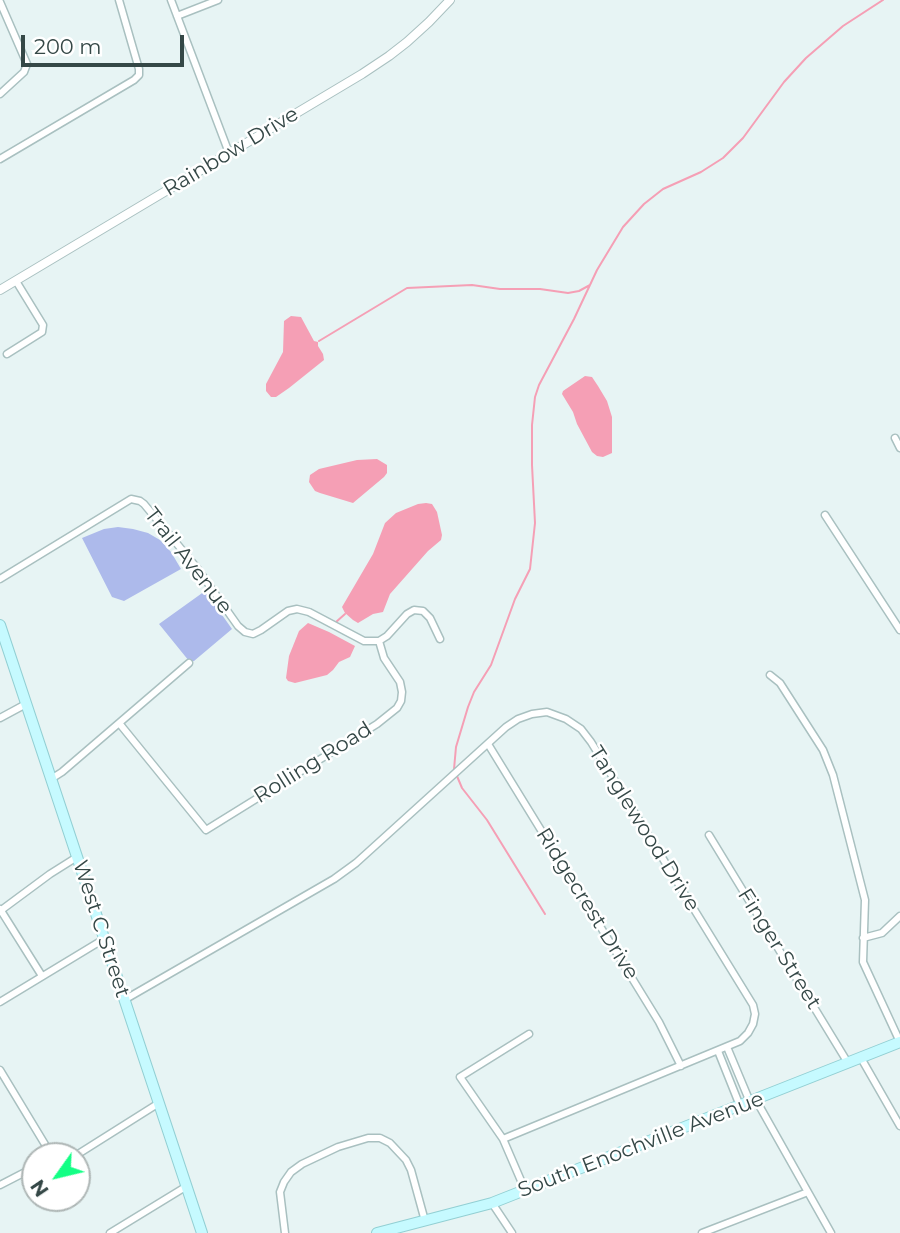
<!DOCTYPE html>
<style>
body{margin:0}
#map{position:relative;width:900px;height:1233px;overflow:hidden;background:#e7f4f4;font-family:Montserrat,sans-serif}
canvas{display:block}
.north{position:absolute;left:21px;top:1142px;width:70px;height:70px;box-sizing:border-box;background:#fff;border:2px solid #aeb6b5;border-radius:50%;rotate:236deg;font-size:19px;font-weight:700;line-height:28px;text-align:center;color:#354847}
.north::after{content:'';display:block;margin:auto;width:24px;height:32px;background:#13ff85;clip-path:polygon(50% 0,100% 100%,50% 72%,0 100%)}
.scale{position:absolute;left:21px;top:35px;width:163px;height:32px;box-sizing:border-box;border:4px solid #354847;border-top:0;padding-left:9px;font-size:21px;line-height:24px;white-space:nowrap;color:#354847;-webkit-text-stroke:5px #fff;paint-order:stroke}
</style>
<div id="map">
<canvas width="900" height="1233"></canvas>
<div class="north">N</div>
<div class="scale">200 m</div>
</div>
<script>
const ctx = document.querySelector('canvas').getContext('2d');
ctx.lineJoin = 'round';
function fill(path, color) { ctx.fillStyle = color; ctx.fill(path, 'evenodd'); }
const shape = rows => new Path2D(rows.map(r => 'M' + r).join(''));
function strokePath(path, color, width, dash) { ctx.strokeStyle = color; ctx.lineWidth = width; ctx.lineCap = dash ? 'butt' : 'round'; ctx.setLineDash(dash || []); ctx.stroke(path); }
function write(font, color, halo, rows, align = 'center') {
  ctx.font = font + ' Montserrat,sans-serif'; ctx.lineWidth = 5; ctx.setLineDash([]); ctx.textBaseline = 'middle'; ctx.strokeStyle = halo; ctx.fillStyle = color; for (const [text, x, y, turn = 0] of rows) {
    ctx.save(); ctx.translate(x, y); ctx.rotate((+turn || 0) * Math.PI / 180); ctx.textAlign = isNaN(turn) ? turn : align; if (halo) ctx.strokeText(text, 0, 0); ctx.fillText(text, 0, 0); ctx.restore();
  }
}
fill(shape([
 [118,527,133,529,148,533,160,540,171,552,181,569,124,601,112,597,82,538,104,529],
 [205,591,232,629,194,661,189,661,159,624]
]), '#adbaeb');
fill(shape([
 [291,316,301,317,314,341,318,342,318,346,323,354,324,360,289,388,276,397,271,397,266,391,266,384,283,352,284,321],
 [585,376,592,377,598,386,607,401,612,417,612,453,603,457,597,456,592,452,577,424,573,412,562,394,563,391],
 [377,459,387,465,387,473,384,477,353,503,320,493,315,491,309,482,310,475,319,469,357,460],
 [426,503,432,504,437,512,442,535,441,540,428,551,390,594,383,612,373,614,358,623,353,620,345,613,342,607,373,554,385,523,396,513,418,504],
 [308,623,329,632,355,646,350,657,339,662,333,670,327,675,295,683,288,681,286,678,289,656,299,631]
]), '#f59fb5');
strokePath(shape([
 [319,341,407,288,472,285,500,289,540,289,568,293,579,291,590,285],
 [336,622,345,614],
 [545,914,487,820,462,788,454,769,456,747,468,707,474,692,491,665,515,599,530,569,535,523,532,465,532,425,535,397,539,385,574,319,597,270,623,227,644,204,663,189,701,172,723,158,743,138,784,82,806,58,843,26,883,0]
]), '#f59fb5', 2);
const minor = shape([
 [171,0,229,153],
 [0,2,27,64,24,72,0,94],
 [177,16,218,0],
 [0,159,134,80,139,75,139,69,119,0],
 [7,354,42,332,43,325,16,281],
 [895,438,900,448],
 [825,515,900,630],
 [0,579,131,499,140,501,144,504,197,568,238,626,245,632,253,634,261,630,288,611,297,609,309,612,364,641,379,641],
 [379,641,387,636,407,614,414,610,423,611,430,618,440,639],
 [770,675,780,683,823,750,833,775,865,900,863,962,900,1042],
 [0,718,26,704],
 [119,723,206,830,377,724,397,708,401,701,402,692,400,682,384,658,379,641],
 [488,744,659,1022,681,1066],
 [51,779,62,772,189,663],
 [709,835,848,1063],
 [0,909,42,976],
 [0,911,50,874,77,857],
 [863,938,882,933,900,916],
 [124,1000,334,879,356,863,506,727,518,719,532,714,547,712,566,719,581,729,591,742,753,1005,755,1014,753,1024,748,1033,740,1041,503,1139],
 [0,1002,104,939],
 [727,1047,750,1102],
 [718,1051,740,1106],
 [861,1058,900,1126],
 [0,1070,52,1156],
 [756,1100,831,1233],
 [75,1156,159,1103],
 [0,1185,35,1167],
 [525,1190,503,1139,460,1077,529,1034],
 [492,1203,512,1233],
 [110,1233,187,1186],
 [285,1233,280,1192,284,1182,291,1172,302,1164,338,1147,368,1138,380,1138,390,1143,406,1160,411,1170,425,1221],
 [702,1233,808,1192]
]);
const tertiary = shape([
 [0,290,362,74,389,56,407,42,429,22,450,0]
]);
const secondary = shape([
 [0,625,202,1233],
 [377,1233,492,1203,900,1042]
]);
strokePath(minor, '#a9c0c0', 9);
strokePath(tertiary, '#a9c0c0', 10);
strokePath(secondary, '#92cfd3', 12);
strokePath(minor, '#fff', 6);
strokePath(tertiary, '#fff', 8);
strokePath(secondary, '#c6faff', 10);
write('21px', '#354847', '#fff', [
 ["Rainbow Drive",231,152,-31],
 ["Trail Avenue",188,561,52],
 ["Rolling Road",313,763,-32],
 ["Tanglewood Drive",644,829,58],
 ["Ridgecrest Drive",587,904,58],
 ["West C Street",101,929,72],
 ["Finger Street",779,949,58],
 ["South Enochville Avenue",641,1145,-21]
]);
</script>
